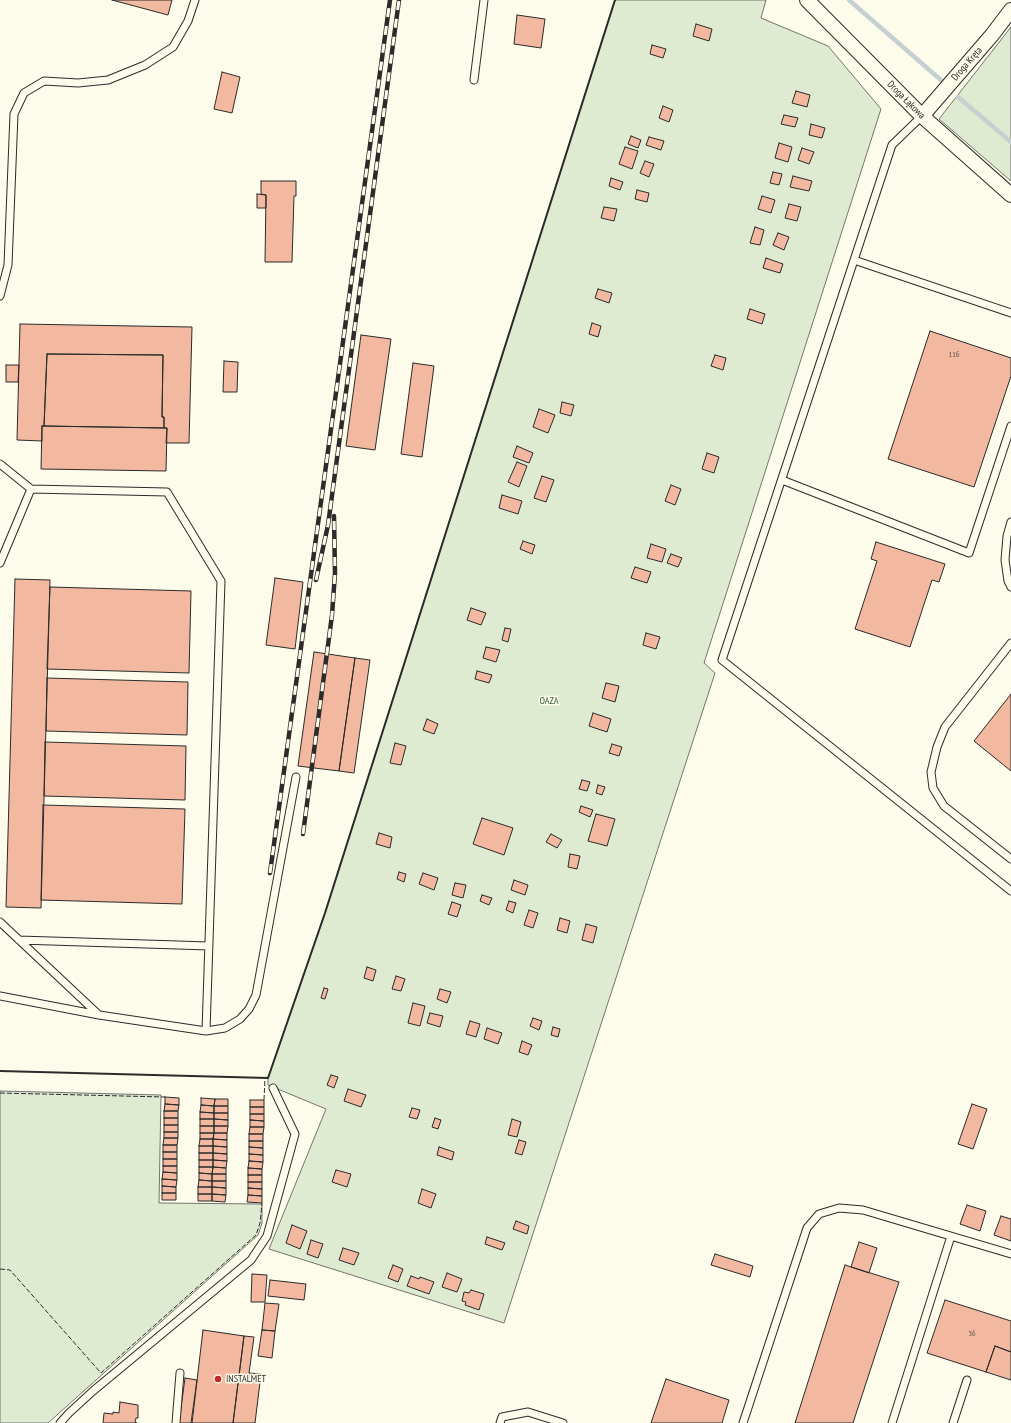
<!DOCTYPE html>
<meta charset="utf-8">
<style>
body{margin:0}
canvas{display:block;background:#fdfbea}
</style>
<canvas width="1011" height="1423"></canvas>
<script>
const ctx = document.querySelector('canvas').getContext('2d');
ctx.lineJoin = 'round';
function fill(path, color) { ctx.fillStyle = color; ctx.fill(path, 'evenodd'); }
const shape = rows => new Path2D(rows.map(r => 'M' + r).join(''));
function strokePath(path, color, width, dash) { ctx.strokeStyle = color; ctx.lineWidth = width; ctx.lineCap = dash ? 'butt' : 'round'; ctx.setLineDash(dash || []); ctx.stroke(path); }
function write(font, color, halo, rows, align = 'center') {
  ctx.font = font + ' "PT Sans Narrow",sans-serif'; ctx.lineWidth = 3; ctx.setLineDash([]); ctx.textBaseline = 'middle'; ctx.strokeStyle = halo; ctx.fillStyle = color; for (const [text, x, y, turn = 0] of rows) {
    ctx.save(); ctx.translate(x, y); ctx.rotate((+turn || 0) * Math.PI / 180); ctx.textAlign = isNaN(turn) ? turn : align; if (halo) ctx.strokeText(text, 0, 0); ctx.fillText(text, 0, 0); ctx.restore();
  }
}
const green = shape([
 [615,0,766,0,761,18,828,46,881,109,704,663,715,673,504,1323,269,1249,326,1109,268,1085,268,1078,325,913,615,0],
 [1011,27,1011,181,939,119,1011,27],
 [0,1091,161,1095,159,1203,262,1204,262,1223,258,1235,48,1423,0,1423,0,1091]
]);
fill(green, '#deebd1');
strokePath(green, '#74746e', 1);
strokePath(shape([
 [849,0,942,81],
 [958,97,1011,142]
]), '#c7d0d0', 4.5);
const building = shape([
 [112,0,172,0,168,15,112,0],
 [517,15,545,19,541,48,514,44,517,15],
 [696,24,712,29,709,41,693,36,696,24],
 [652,45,666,49,663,58,650,54,652,45],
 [222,72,240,77,232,113,214,109,222,72],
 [796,91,810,95,807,107,792,103,796,91],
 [663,106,673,110,669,122,659,118,663,106],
 [784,115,798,118,795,127,781,124,784,115],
 [811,124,825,128,822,138,809,135,811,124],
 [631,136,641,140,638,148,628,144,631,136],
 [649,137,664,141,661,150,646,145,649,137],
 [779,143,792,147,788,162,775,158,779,143],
 [625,147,638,151,632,169,619,164,625,147],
 [802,148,814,152,809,164,798,160,802,148],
 [645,161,654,164,649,177,640,173,645,161],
 [773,172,782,174,779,185,770,183,773,172],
 [793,176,812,181,809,191,790,187,793,176],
 [611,178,623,182,620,190,609,186,611,178],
 [261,181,296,181,296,196,294,196,292,262,265,262,266,195,261,194,261,181],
 [637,190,649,193,647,202,635,199,637,190],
 [257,194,266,195,266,208,257,208,257,194],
 [762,196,775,200,771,213,758,209,762,196],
 [789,204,801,207,797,221,785,218,789,204],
 [604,207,617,209,614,221,601,218,604,207],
 [755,227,764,230,760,245,750,243,755,227],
 [778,233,789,237,784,250,773,245,778,233],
 [766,258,783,264,780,273,763,268,766,258],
 [598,289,612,293,609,303,595,298,598,289],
 [750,309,765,314,762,324,747,319,750,309],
 [592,323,601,326,598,337,589,334,592,323],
 [20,324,192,327,189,443,166,443,167,428,164,428,164,417,162,417,163,355,47,354,44,426,42,426,42,441,17,440,20,324],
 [930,331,1011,358,1011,376,974,487,888,459,930,331],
 [361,335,391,339,375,450,346,446,361,335],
 [47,354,163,355,162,417,164,417,164,428,44,426,47,354],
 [715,355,726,358,723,370,711,366,715,355],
 [224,361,238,362,237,392,223,392,224,361],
 [413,363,434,366,422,457,401,454,413,363],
 [6,365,19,365,18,382,6,382,6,365],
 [562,402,574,405,571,416,560,413,562,402],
 [539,409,555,415,548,433,533,427,539,409],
 [42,426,167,428,166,471,41,469,42,426],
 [517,446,533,453,529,463,513,457,517,446],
 [707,453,719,457,714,473,702,469,707,453],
 [517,462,527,466,519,487,508,482,517,462],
 [542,476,554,480,546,502,534,498,542,476],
 [671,485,681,489,675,505,665,501,671,485],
 [502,495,522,501,518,514,499,508,502,495],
 [523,541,535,545,532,554,520,549,523,541],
 [876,542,945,564,939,582,932,580,910,647,855,629,877,561,871,559,876,542],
 [651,544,666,549,662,562,647,558,651,544],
 [671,554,682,558,678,567,667,563,671,554],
 [635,567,651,572,647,583,631,578,635,567],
 [275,578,303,582,295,649,266,645,275,578],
 [15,579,50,580,41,908,6,907,15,579],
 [50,587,191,591,189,673,47,669,50,587],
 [471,608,486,613,481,625,467,620,471,608],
 [505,628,511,629,508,642,502,640,505,628],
 [646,633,660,637,656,649,643,645,646,633],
 [486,647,500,650,496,662,483,658,486,647],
 [314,652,355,658,339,771,298,766,314,652],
 [355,658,370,660,354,773,339,771,355,658],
 [477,671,492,675,489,683,475,679,477,671],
 [47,678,188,682,187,735,46,731,47,678],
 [606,683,619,686,615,702,602,698,606,683],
 [1011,694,1011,771,974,741,1011,694],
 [593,713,611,719,607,732,589,726,593,713],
 [427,719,438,724,434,734,423,730,427,719],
 [45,742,186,746,185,800,44,796,45,742],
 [395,743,406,746,401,765,390,763,395,743],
 [612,744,622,747,619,756,609,753,612,744],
 [582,780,590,782,587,791,579,789,582,780],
 [598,785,605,787,602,795,596,793,598,785],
 [43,805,185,809,182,904,41,900,43,805],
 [581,806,593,810,590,817,579,812,581,806],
 [596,814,615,819,607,846,588,841,596,814],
 [482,818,513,828,504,855,473,844,482,818],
 [379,833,392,837,390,848,376,844,379,833],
 [551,834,562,840,557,848,546,842,551,834],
 [570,854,580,856,577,869,568,867,570,854],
 [399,872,406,874,404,882,397,879,399,872],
 [423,873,438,878,434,890,419,884,423,873],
 [514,880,528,885,525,895,511,890,514,880],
 [455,883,466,885,463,898,452,895,455,883],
 [482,895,492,898,489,905,480,901,482,895],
 [509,901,516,903,513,913,506,910,509,901],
 [452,902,461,905,457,917,448,914,452,902],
 [529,910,538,913,533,928,524,925,529,910],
 [560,918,570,921,567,933,557,930,560,918],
 [586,924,597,927,593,943,582,940,586,924],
 [367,967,376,970,373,981,364,978,367,967],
 [396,976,405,979,401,991,392,989,396,976],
 [324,988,328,989,325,999,321,998,324,988],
 [440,989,451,992,447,1003,437,999,440,989],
 [413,1003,425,1006,420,1026,408,1023,413,1003],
 [430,1013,443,1016,440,1027,427,1023,430,1013],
 [533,1018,542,1021,539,1030,530,1026,533,1018],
 [470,1021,480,1024,476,1037,466,1034,470,1021],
 [553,1027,560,1029,558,1037,551,1035,553,1027],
 [487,1028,502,1033,498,1044,484,1039,487,1028],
 [522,1041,532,1045,528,1055,519,1052,522,1041],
 [331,1075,338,1077,334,1088,327,1085,331,1075],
 [348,1089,366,1095,361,1107,344,1101,348,1089],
 [165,1097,179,1098,179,1105,165,1104,165,1097],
 [201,1098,215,1099,214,1106,201,1105,201,1098],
 [215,1099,228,1099,228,1106,214,1106,215,1099],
 [250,1100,264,1100,264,1107,250,1107,250,1100],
 [165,1104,179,1105,178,1111,164,1111,165,1104],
 [972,1104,987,1109,973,1149,958,1144,972,1104],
 [201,1105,214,1106,214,1113,200,1112,201,1105],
 [214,1106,228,1106,228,1113,214,1113,214,1106],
 [250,1107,264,1107,264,1114,250,1114,250,1107],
 [412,1108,420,1110,417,1119,409,1117,412,1108],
 [164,1111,178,1111,178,1118,164,1118,164,1111],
 [200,1112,214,1113,214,1119,200,1119,200,1112],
 [214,1113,228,1113,228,1120,214,1119,214,1113],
 [250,1114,264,1114,264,1121,250,1120,250,1114],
 [164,1118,178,1118,178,1125,164,1125,164,1118],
 [435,1118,441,1120,438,1129,432,1127,435,1118],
 [200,1119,214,1119,214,1126,200,1126,200,1119],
 [214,1119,228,1120,228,1126,214,1126,214,1119],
 [512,1119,521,1122,517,1137,508,1135,512,1119],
 [250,1120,264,1121,264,1127,250,1127,250,1120],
 [164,1125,178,1125,178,1132,164,1132,164,1125],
 [200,1126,214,1126,214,1133,200,1133,200,1126],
 [214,1126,228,1126,227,1133,214,1133,214,1126],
 [250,1127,264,1127,263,1134,249,1134,250,1127],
 [164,1132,178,1132,178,1138,164,1138,164,1132],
 [200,1133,214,1133,213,1139,200,1139,200,1133],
 [214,1133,227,1133,227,1140,213,1139,214,1133],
 [249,1134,263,1134,263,1141,249,1141,249,1134],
 [164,1138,178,1138,177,1145,163,1145,164,1138],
 [200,1139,213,1139,213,1146,199,1146,200,1139],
 [213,1139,227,1140,227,1147,213,1146,213,1139],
 [519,1140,526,1142,522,1155,515,1153,519,1140],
 [249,1141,263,1141,263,1148,249,1147,249,1141],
 [163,1145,177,1145,177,1152,163,1152,163,1145],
 [199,1146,213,1146,213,1153,199,1153,199,1146],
 [213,1146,227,1147,227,1154,213,1153,213,1146],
 [249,1147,263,1148,263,1155,249,1154,249,1147],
 [439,1147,454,1152,452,1160,437,1155,439,1147],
 [163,1152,177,1152,177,1159,163,1159,163,1152],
 [199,1153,213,1153,213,1160,199,1160,199,1153],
 [213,1153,227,1154,227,1161,213,1160,213,1153],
 [249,1154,263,1155,263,1162,249,1161,249,1154],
 [163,1159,177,1159,177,1166,163,1166,163,1159],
 [199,1160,213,1160,213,1167,199,1167,199,1160],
 [213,1160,227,1161,226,1168,213,1167,213,1160],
 [249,1161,263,1162,262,1169,248,1168,249,1161],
 [163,1166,177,1166,177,1173,163,1172,163,1166],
 [199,1167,213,1167,212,1174,199,1173,199,1167],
 [213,1167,226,1168,226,1174,212,1174,213,1167],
 [248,1168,262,1169,262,1175,248,1175,248,1168],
 [336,1170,351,1174,347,1187,332,1182,336,1170],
 [163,1172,177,1173,177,1180,162,1179,163,1172],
 [199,1173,212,1174,212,1181,199,1180,199,1173],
 [212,1174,226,1174,226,1181,212,1181,212,1174],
 [248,1175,262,1175,262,1182,248,1182,248,1175],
 [162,1179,177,1180,176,1187,162,1186,162,1179],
 [199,1180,212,1181,212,1187,198,1187,199,1180],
 [212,1181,226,1181,226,1188,212,1187,212,1181],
 [248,1182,262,1182,262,1189,248,1188,248,1182],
 [162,1186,176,1187,176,1193,162,1193,162,1186],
 [198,1187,212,1187,212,1194,198,1194,198,1187],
 [212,1187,226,1188,226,1195,212,1194,212,1187],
 [248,1188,262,1189,262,1196,248,1195,248,1188],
 [422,1189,436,1194,431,1208,418,1203,422,1189],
 [162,1193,176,1193,176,1200,162,1200,162,1193],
 [198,1194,212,1194,212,1201,198,1201,198,1194],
 [212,1194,226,1195,225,1202,212,1201,212,1194],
 [248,1195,262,1196,262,1203,247,1202,248,1195],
 [967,1205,986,1211,980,1231,960,1224,967,1205],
 [1001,1216,1011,1219,1011,1241,994,1235,1001,1216],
 [516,1221,529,1226,527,1234,513,1229,516,1221],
 [292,1225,307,1231,300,1249,286,1243,292,1225],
 [487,1237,505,1243,502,1250,485,1244,487,1237],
 [311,1240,323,1244,318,1258,307,1254,311,1240],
 [859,1242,877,1248,869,1273,851,1267,859,1242],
 [343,1248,359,1253,354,1265,339,1260,343,1248],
 [715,1254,753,1266,750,1277,711,1265,715,1254],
 [393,1265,403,1269,398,1282,388,1278,393,1265],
 [845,1265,899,1282,853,1423,795,1423,845,1265],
 [447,1273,462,1279,457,1292,442,1287,447,1273],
 [252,1274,267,1275,265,1302,251,1302,252,1274],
 [411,1276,419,1279,420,1277,434,1282,429,1294,407,1286,411,1276],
 [270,1280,306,1284,304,1300,268,1296,270,1280],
 [471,1290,484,1294,479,1310,465,1305,466,1302,462,1301,464,1292,469,1293,471,1290],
 [945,1300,1011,1321,1011,1352,995,1346,986,1372,927,1353,945,1300],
 [265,1303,279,1304,275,1331,262,1330,265,1303],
 [203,1330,244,1336,233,1423,192,1423,203,1330],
 [262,1330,275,1331,272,1358,258,1356,262,1330],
 [244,1336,254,1337,249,1373,261,1374,255,1423,233,1423,244,1336],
 [995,1346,1011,1352,1011,1380,986,1372,995,1346],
 [185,1378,197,1380,191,1423,179,1423,185,1378],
 [666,1379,729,1400,722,1423,651,1423,666,1379],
 [120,1402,138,1405,138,1418,136,1418,135,1422,137,1423,103,1423,104,1413,113,1414,113,1412,119,1413,120,1402]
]);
fill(building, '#f2b8a0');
strokePath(building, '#2b2b2b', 1);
const lane = shape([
 [474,80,484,0],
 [922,116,892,145,722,660,1011,891],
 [854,260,1011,313],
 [0,296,8,265,14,114,24,93,44,81,78,83,108,80,145,65,173,47,188,21,195,0],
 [0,464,31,489,167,492,221,581,206,1031,99,1015,0,922],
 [782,480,969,553,1011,426],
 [1011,522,1007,536,1005,560,1008,581,1011,587],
 [0,563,31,489],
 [1011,643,945,727,937,747,931,772,933,788,944,806,1011,859],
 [19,940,209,946],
 [0,996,99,1015],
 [206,1031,225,1028,240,1019,249,1009,256,995,296,777],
 [60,1423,69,1413,93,1391,251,1260,267,1236,295,1134,273,1088],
 [176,1423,180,1373],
 [500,1423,502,1417,528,1412,563,1423],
 [743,1423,807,1228,819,1214,839,1208,863,1210,1011,1254],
 [892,1423,951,1236],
 [953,1423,967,1380]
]);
const street = shape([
 [807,0,922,116,1011,195],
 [922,116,992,35,1011,10]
]);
strokePath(lane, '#2b2b2b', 9);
strokePath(street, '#2b2b2b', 16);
strokePath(lane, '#fdfbea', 7);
strokePath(street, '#fdfbea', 14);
const rail = shape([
 [316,580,328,525,399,0],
 [303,834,332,615,335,573,334,516],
 [270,873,390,0]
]);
strokePath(rail, '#2b2b2b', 4.5);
strokePath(rail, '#fdfbea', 3, [9]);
strokePath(shape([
 [0,1093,165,1097],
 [264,1100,265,1078],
 [0,1269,10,1270,101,1373,256,1235,260,1223,262,1203]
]), '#2b2b2b', 1, [5, 2]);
strokePath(shape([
 [0,1071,268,1078,325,913,615,0]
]), '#2b2b2b', 2);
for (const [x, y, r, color] of [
 [218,1379,4,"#c62828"]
]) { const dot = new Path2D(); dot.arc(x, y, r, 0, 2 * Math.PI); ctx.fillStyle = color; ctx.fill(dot); strokePath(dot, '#fdfbea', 1.5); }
write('8px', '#5d4e48', null, [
 ["116",954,355],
 ["56",972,1334]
]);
write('10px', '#2b2b2b', '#fdfbea', [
 ["Droga Kręta",967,64,-49],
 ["Droga Łąkowa",906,100,45]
]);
write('10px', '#34623c', '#fdfbea', [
 ["OAZA",549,701]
]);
write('10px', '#2b2b2b', '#fdfbea', [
 ["INSTALMET",226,1379]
], 'left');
</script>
